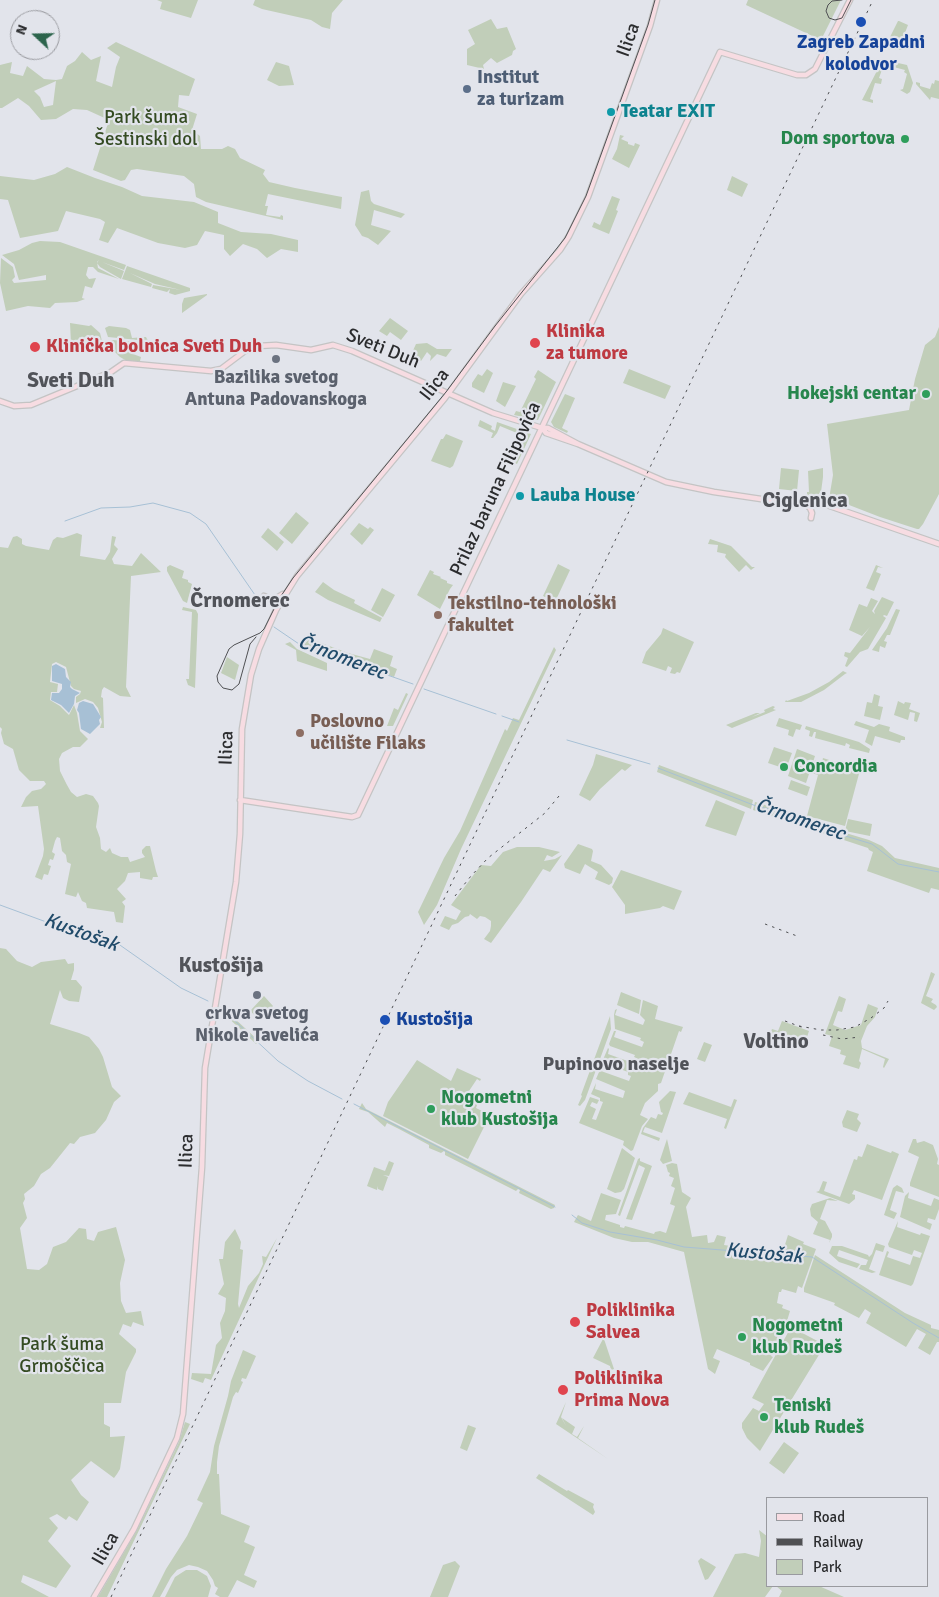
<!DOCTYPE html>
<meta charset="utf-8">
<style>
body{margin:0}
#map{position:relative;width:939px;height:1597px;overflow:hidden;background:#e2e4eb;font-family:Signika,sans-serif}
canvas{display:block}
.legend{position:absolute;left:766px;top:1497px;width:162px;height:90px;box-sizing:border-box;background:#e2e4eb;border:1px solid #999a9f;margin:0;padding:6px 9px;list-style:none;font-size:15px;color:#2b2c2e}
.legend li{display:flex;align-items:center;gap:10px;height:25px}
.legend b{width:25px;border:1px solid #999a9f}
.north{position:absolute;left:10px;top:10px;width:50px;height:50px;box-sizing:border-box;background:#e2e4eb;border:1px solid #999a9f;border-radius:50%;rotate:291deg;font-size:14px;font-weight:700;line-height:20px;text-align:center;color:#2b2c2e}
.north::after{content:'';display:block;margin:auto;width:18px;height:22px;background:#2c644c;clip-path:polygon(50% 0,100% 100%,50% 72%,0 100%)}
</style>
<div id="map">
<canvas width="939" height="1597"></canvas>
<ul class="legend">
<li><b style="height:6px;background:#f7dce2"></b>Road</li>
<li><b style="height:6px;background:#4f5053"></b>Railway</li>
<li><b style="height:14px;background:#c1ceb9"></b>Park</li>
</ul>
<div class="north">N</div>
</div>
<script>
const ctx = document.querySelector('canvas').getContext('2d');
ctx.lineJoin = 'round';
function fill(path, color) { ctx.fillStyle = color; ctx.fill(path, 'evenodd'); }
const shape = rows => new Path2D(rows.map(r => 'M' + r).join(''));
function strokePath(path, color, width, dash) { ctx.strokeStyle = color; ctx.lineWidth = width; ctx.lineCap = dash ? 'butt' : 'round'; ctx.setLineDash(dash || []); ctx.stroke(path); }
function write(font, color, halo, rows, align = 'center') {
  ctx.font = font + ' Signika,sans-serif'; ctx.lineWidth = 4.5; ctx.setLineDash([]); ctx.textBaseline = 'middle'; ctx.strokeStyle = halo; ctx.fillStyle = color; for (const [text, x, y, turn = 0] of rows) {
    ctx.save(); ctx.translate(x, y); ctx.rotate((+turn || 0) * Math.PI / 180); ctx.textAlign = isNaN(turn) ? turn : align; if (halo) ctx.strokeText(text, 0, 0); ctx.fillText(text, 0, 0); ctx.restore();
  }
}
fill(shape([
 [157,0,198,0,191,18,160,9,162,2],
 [255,0,343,0,332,13,330,29,322,27,311,20,262,9,253,5],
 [748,0,841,0,821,40,746,5],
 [491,19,497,29,507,27,516,49,513,51,512,55,497,63,491,58,483,65,484,69,467,65,467,49,475,44,468,30],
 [898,21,899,21,908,25,901,43,902,50,886,49,886,45],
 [116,42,195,79,189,96,179,95,178,107,197,114,192,130,200,136,201,149,222,149,228,146,235,149,240,158,265,170,263,174,269,182,295,188,342,197,341,209,268,194,265,206,268,206,266,215,280,217,281,215,283,216,283,220,206,202,196,197,194,184,184,176,137,169,131,170,125,180,121,181,93,170,109,120,87,110,73,109,56,119,41,120,29,106,18,98,2,108,0,108,0,65,12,62,10,73,23,76,27,66,44,79,56,80,62,79,67,66,75,61,82,52,91,60,101,56,96,81,112,87,116,67,120,57,107,48],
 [56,81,53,105,44,107,40,97,34,91],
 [889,61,907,65,913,83,910,92,907,94,900,90,903,89,907,74,904,72,905,70,886,65,885,67,883,67,879,78,882,79,881,84,875,83,870,99,873,100,873,103,862,100,881,63,884,61],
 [276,62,289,66,294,85,279,86,267,80],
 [935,80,939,81,939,99,931,97,930,100,916,84,916,82,920,83,920,86,930,89,932,83,934,84],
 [620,135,624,136,621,139,628,142,628,144,634,146,635,143,640,145,629,168,612,159,617,149],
 [67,167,95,178,122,187,142,196,194,202,218,212,218,223,241,232,271,234,298,240,298,252,281,249,267,258,257,249,243,244,230,256,224,249,224,235,205,231,197,245,185,248,158,243,117,228,108,243,99,240,105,222,100,219,66,211,58,231,20,238,8,200,0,199,0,176,34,180,55,174],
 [732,176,748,184,742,197,727,190],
 [369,190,371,201,374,204,405,214,401,218,374,210,371,225,391,231,378,245,368,238,362,236,355,225,361,192],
 [612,196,620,199,616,210,618,211,609,234,592,227,594,222,600,225],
 [40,241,60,242,126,265,124,270,102,262,124,271,121,279,100,267,97,263,99,260,97,262,98,268,119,279,98,272,93,267,88,267,86,275,89,279,96,278,92,288,85,286,82,298,85,299,77,302,55,303,50,308,28,306,6,311,0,283,1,258,13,267,15,277,12,280,14,283,46,280,46,275,19,280,14,264,2,255,19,250,32,243],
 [127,266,190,288,190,291,175,295,169,293,170,289,167,292,152,288,153,285,181,290,155,284,130,273,152,284,151,287,122,279],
 [207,294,207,295,182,313,182,304,184,298],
 [390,318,408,331,401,340,390,332,387,336,379,331],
 [70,323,89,326,91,325,100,333,102,341,98,342,97,340,79,339,71,343],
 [109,326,126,328,130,330,132,338,146,337,148,341,108,337,105,328],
 [939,327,939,494,923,524,919,529,917,529,880,517,831,498,830,493,833,475,827,424,909,410,915,379,925,345,935,337],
 [112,340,154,343,175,350,179,354,134,349,133,354,141,357,140,361,127,361,120,357,115,352,110,342],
 [427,343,437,349,452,349,446,357,437,354,430,361,431,356,427,352,421,361,410,357,416,344],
 [487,369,493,373,484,393,472,387,472,383,478,374,482,376],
 [629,369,671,386,665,399,623,383],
 [538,370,556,382,538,420,514,415,516,411,520,412,536,379,534,377],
 [503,382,516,386,505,407,496,401],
 [565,394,575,398,562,428,568,431,567,433,554,427,551,422],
 [480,420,492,426,491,429,495,431,497,422,531,434,517,464,511,461,524,436,500,426,497,433,493,438,491,438,493,433,478,426],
 [446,434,463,441,453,466,450,468,431,461,441,439,443,439],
 [781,468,799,470,797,491,779,489],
 [823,468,823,477,821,492,815,497,807,497,807,492,809,492,808,471],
 [296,512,309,523,292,544,279,533],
 [359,523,368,529,370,527,374,530,362,545,350,534],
 [268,528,284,542,277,551,261,537],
 [77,533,82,535,80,556,105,560,110,552,112,536,116,537,114,545,118,549,112,559,114,564,132,566,141,553,161,572,131,576,126,687,131,697,120,696,104,687,102,690,101,697,103,698,104,728,100,728,102,722,98,708,93,702,85,699,76,703,76,697,80,694,81,691,74,689,71,686,66,667,56,662,52,664,50,682,58,684,57,692,51,692,50,700,60,706,69,715,74,705,77,713,80,731,88,739,80,747,73,747,62,753,59,759,60,771,67,785,71,792,77,797,86,794,93,796,98,803,99,806,96,827,100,838,101,849,106,852,110,848,112,853,121,857,128,857,130,862,145,857,142,853,142,850,146,846,150,846,156,871,158,877,153,877,152,880,140,878,140,872,128,873,125,881,117,889,126,899,122,902,125,906,123,923,116,922,114,912,87,908,86,903,82,901,78,892,76,897,65,894,71,864,67,862,66,855,62,851,60,838,57,837,55,841,52,852,55,854,53,860,50,859,48,865,51,866,48,875,44,874,42,880,35,877,43,856,44,849,38,806,21,807,26,797,32,791,41,789,46,784,44,781,30,781,19,770,13,749,4,744,1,733,2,729,0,727,0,547,8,548,13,537,17,536,22,539,22,544,26,546,49,550,53,540,57,537,63,538],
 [710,539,731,546,752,567,755,567,751,570,746,565,739,572,725,557,726,554,717,552,718,545,708,544],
 [558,564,570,570,555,602,543,596],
 [170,565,184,571,182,578,188,580,188,582,192,584,187,603,183,601,167,571,167,567],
 [876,565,883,568,878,567,876,572,881,574,874,591,866,588],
 [430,570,434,572,433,574,441,577,440,578,447,581,447,583,453,585,450,589,440,609,417,595],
 [323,582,334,590,355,600,354,603,382,618,380,622,328,600,315,592],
 [382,588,395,595,383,617,371,610],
 [882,597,894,602,887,616,884,615,883,616,886,618,868,649,860,652,847,667,845,666,848,658,844,656,845,652,850,653,870,627,862,636,849,630,859,604,867,607,871,598,878,601,872,611,875,614,874,611],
 [183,607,196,610,198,614,195,688,188,685,186,679,189,679,192,612,182,610],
 [896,609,900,610,890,635,887,635,884,641,887,642,885,648,880,646,879,652,872,650,887,628],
 [663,628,694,642,680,673,677,672,675,674,670,673,672,668,668,666,666,671,642,663,646,652,661,634],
 [305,635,316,641,348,653,370,659,374,649,393,656,390,666,397,669,394,677,301,644],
 [290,642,297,649,327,663,327,671,297,661,296,650,285,644],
 [554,647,556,650,461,849,437,905,424,925,418,912,420,908,444,858,460,831,505,729,507,731,513,718,519,720],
 [227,657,239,665,235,680,221,673],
 [843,671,847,673,845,674,824,690,801,702,785,702,786,700,787,701,809,693,829,682],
 [406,693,408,694,393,726,387,726,394,708,398,710],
 [874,694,880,696,878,706,883,707,880,720,864,716,867,702,872,703],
 [898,701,904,704,905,702,911,703,909,709,920,713,917,722,914,721,915,713,910,712,908,720,894,715],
 [773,706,775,707,773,709,776,710,732,728,726,725,756,713,760,713,752,717,765,712,764,710],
 [779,718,802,725,800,730,796,729,793,737,788,735,789,730,776,726],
 [856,721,874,727,879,724,890,727,889,731,905,737,905,740,901,740,900,743,875,736,872,746,865,742,869,730,854,725],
 [806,726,859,742,870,749,869,753,849,748,850,745,846,743,845,746,815,738,816,732,814,732,812,737,809,736,810,731,805,729],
 [774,747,792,753,786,769,768,763],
 [797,749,815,756,806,783,788,776],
 [596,754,632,765,625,771,622,769,600,789,590,801,579,795,593,765],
 [823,758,860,770,845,826,807,816,818,775,812,773,815,760,822,762],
 [659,765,753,800,751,809,657,772],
 [791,780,810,787,807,796,788,789],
 [716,800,745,812,736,836,705,826],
 [755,802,780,809,819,825,869,840,882,846,895,858,939,868,939,890,931,888,929,893,867,871,873,852,869,850,868,848,753,810],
 [848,819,872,824,870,836,845,831],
 [578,844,592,849,593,851,591,861,601,865,613,878,612,883,609,885,595,879,598,872,585,864,580,874,565,868,564,864],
 [517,847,539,847,560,852,552,857,547,855,544,861,555,859,562,855,550,872,543,869,521,902,491,943,484,939,490,931,491,926,491,921,485,917,480,916,477,919,470,914,469,916,465,917,458,923,452,925,449,930,440,926,445,916,456,920,461,911,451,905,481,865,491,866,503,852],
 [621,870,682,891,674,910,663,906,660,908,625,914,625,905,612,887],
 [0,948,6,949,17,961,32,967,41,962,65,959,68,964,74,963,74,970,71,980,76,980,82,987,79,1002,69,1001,63,998,60,990,50,1024,79,1033,89,1037,99,1049,103,1057,112,1087,121,1096,114,1102,106,1120,95,1133,80,1137,74,1144,70,1143,50,1168,41,1174,34,1186,24,1194,25,1199,23,1203,27,1218,20,1228,27,1269,39,1270,47,1264,53,1247,66,1242,79,1228,86,1229,87,1239,94,1241,98,1232,116,1227,125,1260,120,1283,121,1301,126,1313,141,1311,144,1326,133,1322,131,1327,123,1324,119,1334,136,1349,136,1352,126,1372,121,1403,104,1403,104,1424,110,1427,110,1437,125,1436,120,1469,117,1474,114,1478,91,1461,71,1480,81,1495,89,1502,77,1521,69,1516,66,1520,57,1514,49,1518,58,1528,48,1541,71,1566,56,1588,23,1575,21,1582,49,1597,0,1597],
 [931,972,935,974,926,996,933,999,931,1002,936,1005,937,1007,934,1010,921,1003],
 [621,992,641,1000,639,1014,617,1005],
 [264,996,273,1006,260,1020,250,1011],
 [839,996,846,999,842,1012,838,1011,833,1025,845,1030,861,1025,868,1004,878,1008,875,1017,867,1026,861,1041,862,1048,889,1059,884,1068,883,1067,885,1059,862,1049,859,1061,861,1063,859,1069,843,1064,846,1056,840,1054,841,1050,829,1046,832,1036,825,1034],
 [643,1000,658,1006,655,1019,683,1027,681,1032,679,1031,661,1083,658,1084,658,1091,645,1103,640,1115,648,1119,642,1126,633,1150,631,1151,623,1145,624,1141,579,1123,590,1097,599,1100,597,1104,592,1102,590,1106,596,1109,592,1119,596,1120,603,1102,600,1101,600,1098,591,1094,596,1083,595,1089,623,1098,625,1091,596,1079,602,1065,601,1071,629,1081,631,1076,628,1075,628,1072,602,1062,608,1048,609,1049,608,1054,636,1064,638,1059,634,1057,635,1055,610,1046,609,1044,614,1031,616,1031,614,1037,642,1047,644,1042,640,1040,641,1038,615,1029,614,1015,615,1010,617,1009,615,1015,643,1025,645,1020,640,1015],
 [221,1006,259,1041,256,1044,220,1010],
 [610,1016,611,1029,585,1100,580,1106,578,1105,582,1096,581,1095],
 [782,1021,809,1031,803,1049,769,1037,772,1029,778,1031],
 [704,1042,712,1045,705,1062,697,1059],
 [417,1060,451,1081,457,1068,481,1079,480,1081,477,1079,469,1091,474,1094,473,1096,478,1102,476,1108,490,1115,468,1159,383,1116,388,1102],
 [670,1091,676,1092,662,1133,645,1127,643,1132,660,1138,659,1141,641,1134,643,1128,651,1117,656,1119,658,1114,662,1115,663,1113,661,1112,659,1102],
 [689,1092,731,1107,734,1099,737,1100,726,1129,724,1128,727,1119,683,1104],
 [362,1103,366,1109,555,1205,554,1208,551,1209,519,1193,520,1190,518,1189,516,1191,445,1155,445,1152,444,1151,441,1153,429,1148,429,1145,399,1129,387,1123,385,1127,368,1112,359,1109],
 [847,1110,859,1114,857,1119,861,1123,857,1132,843,1127,842,1122],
 [667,1139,672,1161,663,1164,660,1160],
 [913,1139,916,1139,917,1143,924,1141,933,1145,938,1159,937,1164,939,1165,939,1197,910,1186,910,1183,919,1157,908,1152],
 [867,1144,891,1153,892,1151,899,1154,882,1200,854,1190,852,1194,855,1195,855,1199,849,1204,816,1192,819,1191,823,1181,827,1182,824,1191,840,1197,854,1159,857,1160,858,1156,862,1157],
 [622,1148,635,1158,624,1189,621,1192,615,1193,607,1189],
 [640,1158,640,1161,652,1166,632,1220,626,1219,645,1168,639,1165,620,1216,618,1215,638,1159],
 [389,1161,394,1163,389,1176,383,1175,388,1177,383,1191,378,1189,378,1186,377,1190,367,1186,374,1167,385,1171],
 [672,1163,677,1164,682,1192,691,1198,686,1207,692,1237,707,1235,708,1243,714,1242,717,1235,726,1237,724,1245,758,1250,783,1251,788,1235,804,1242,803,1244,816,1249,802,1288,798,1286,796,1293,782,1289,781,1292,779,1292,777,1303,783,1305,782,1308,790,1311,787,1321,791,1324,790,1327,784,1325,777,1338,782,1341,777,1350,775,1349,771,1356,773,1357,763,1371,750,1365,750,1363,717,1349,713,1358,720,1361,715,1374,708,1369,684,1252,648,1242,632,1242,614,1238,574,1222,578,1215,591,1221,601,1193,621,1200,616,1214,606,1215,605,1220,620,1225,620,1227,624,1228,625,1226,654,1234,655,1232,660,1231,666,1233,675,1206,670,1204,675,1188,671,1186,674,1178,669,1176,670,1173,668,1172,666,1165],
 [897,1185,902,1188,904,1193,896,1191,890,1210,897,1213,894,1219,884,1215,893,1188],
 [909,1192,908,1198,931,1206,934,1198,939,1200,939,1209,935,1220,928,1218,927,1222,932,1224,930,1230,900,1217,905,1196],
 [830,1198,838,1201,827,1200,820,1219,825,1221,832,1234,832,1237,829,1243,830,1240,813,1234,818,1222,811,1216,810,1209,812,1204],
 [898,1221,897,1227,920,1235,921,1233,930,1236,913,1284,911,1286,879,1275,887,1251,889,1252,887,1257,910,1265,913,1256,920,1258,922,1253,914,1250,912,1255,889,1247,888,1244],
 [235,1229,241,1242,240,1249,243,1250,238,1304,239,1308,248,1286,259,1273,263,1264,262,1256,266,1257,277,1238,211,1380,205,1378,203,1383,191,1379,192,1373,211,1374,216,1345,222,1338,220,1323,225,1311,226,1298,218,1294,224,1284,219,1259,223,1259,225,1242],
 [876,1243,885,1246,883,1252,876,1250,869,1269,876,1272,872,1273,859,1269,861,1265,866,1265,868,1260,839,1250,837,1256,860,1264,857,1268,839,1262,829,1253,832,1246,842,1246,868,1255,869,1257,872,1254],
 [815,1255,905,1313,931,1325,931,1328,939,1330,939,1342,937,1342,930,1355,918,1348,926,1334,917,1329,906,1347,866,1323,871,1313,865,1309,859,1318,834,1305,835,1303,804,1292,804,1288],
 [791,1327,825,1345,760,1451,747,1438,742,1428,742,1423,753,1408,759,1411,764,1404,752,1398],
 [603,1339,604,1339,614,1369,611,1370,610,1366,593,1358],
 [243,1350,256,1356,246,1379,242,1378,241,1381,243,1382,238,1393,236,1392,233,1397,219,1446,217,1462,217,1474,219,1474,221,1514,250,1526,244,1542,255,1547,244,1575,257,1581,254,1588,237,1580,228,1597,220,1597,215,1594,218,1588,215,1586,213,1580,207,1571,198,1567,189,1565,177,1570,171,1577,160,1597,152,1597,166,1569,187,1536,203,1503,197,1500,210,1472,214,1446,228,1396,231,1381],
 [566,1402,561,1417,566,1426,562,1418,575,1427,572,1434,577,1437,584,1426,578,1438,608,1459,556,1424],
 [185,1422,190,1424,107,1597,98,1597,137,1530,179,1442],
 [468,1425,476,1428,467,1451,460,1448],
 [784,1442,799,1453,784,1474,769,1463],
 [539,1474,567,1491,568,1490,594,1504,593,1507,595,1512,593,1515,536,1478],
 [759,1530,768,1537,768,1586,773,1586,765,1597,713,1597,735,1554,745,1553,759,1557,761,1541],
 [701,1558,716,1567,708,1579,705,1580,698,1561],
 [455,1561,460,1566,448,1597,430,1597,443,1565],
 [186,1570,197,1570,207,1576,211,1586,208,1597,165,1597,175,1577],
 [776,1586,819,1586,844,1597,779,1597,782,1591]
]), '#c1ceb9');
fill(shape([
 [56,664,65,669,66,677,71,682,70,687,72,689,80,693,75,696,74,704,69,713,61,705,51,700,52,693,59,693,62,689,62,684,52,681,52,666],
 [83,701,93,704,101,717,99,720,100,724,90,734,81,729,79,713,77,710,79,703]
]), '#a7c0d5');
strokePath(shape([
 [65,521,101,508,130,507,153,503,190,513,206,524,255,595],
 [274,627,299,644,413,684],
 [424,689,496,714],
 [502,716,519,722],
 [567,740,650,764],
 [658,768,756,806,778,811,819,828,872,844,898,864,939,872],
 [0,905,60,927,117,943,181,988,208,1001],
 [221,1008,278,1061,308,1081,342,1099],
 [354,1104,555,1207],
 [572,1215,582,1223,610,1232,657,1240,684,1247,812,1257,913,1323,939,1338]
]), '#a7c0d5', 1);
const major = shape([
 [0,401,14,406,31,405,111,372,124,363,211,371,221,369,245,351,258,346,276,345,311,350,333,345,352,351,493,413,542,428,548,428,578,444],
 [542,428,546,433,578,444,666,482,714,492,761,499,824,504,939,544],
 [803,502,810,508,812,513,811,518],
 [264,596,268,598,275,599,283,594],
 [240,800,352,817,358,815,720,52,797,75,806,75,815,69,850,0],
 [94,1597,134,1529,177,1438,183,1414,202,1167,205,1068,236,882,240,834,242,729,251,675,259,649,276,610,297,576,445,398,521,294,560,250,569,236,588,197,650,26,657,0]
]);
strokePath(major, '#c4c4c4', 7);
strokePath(major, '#f7dce2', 4.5);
strokePath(shape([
 [842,0,832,1,828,5,826,11,829,18,835,20,842,18,851,0],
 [256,637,250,644,239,684,232,690,223,688,218,682,217,676,229,649,234,645,260,633,264,629,279,599,293,578,446,392,495,326,565,238,586,196,648,25,655,0]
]), '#4f5053', 1);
strokePath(shape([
 [455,896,471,876,488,858,545,813,559,796],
 [765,924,797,936],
 [785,1021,804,1028],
 [799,1026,821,1030,837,1030,855,1027,871,1018,884,1008,888,1001],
 [823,1035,842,1039,860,1037],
 [111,1597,873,0]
]), '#4f5053', 1, [2.5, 5]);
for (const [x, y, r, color] of [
 [861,22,6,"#1a4fb4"],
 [467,89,5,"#5c6f8a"],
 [611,112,5,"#0f9aa8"],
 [905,139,5,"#2e9e5b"],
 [535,343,6,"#e0444e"],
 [35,347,6,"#e0444e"],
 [276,359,5,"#6b7280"],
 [926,394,5,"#2e9e5b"],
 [520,496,5,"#0f9aa8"],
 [438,615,5,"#8d6e63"],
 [300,733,5,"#8d6e63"],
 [784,767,5,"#2e9e5b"],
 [257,995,5,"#6b7280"],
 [385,1020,6,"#1a4fb4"],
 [431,1109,5,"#2e9e5b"],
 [575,1322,6,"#e0444e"],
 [742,1337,5,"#2e9e5b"],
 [563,1390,6,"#e0444e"],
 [764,1417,5,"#2e9e5b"]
]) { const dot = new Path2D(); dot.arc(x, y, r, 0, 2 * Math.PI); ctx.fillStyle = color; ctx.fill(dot); strokePath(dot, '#e2e4eb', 2); }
write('19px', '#2b2c2e', '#e2e4eb', [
 ["Ilica",629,40,-70],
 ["Sveti Duh",383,349,22],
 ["Ilica",435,385,-52],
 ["Prilaz baruna Filipovića",496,489,-65],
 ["Ilica",227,748,-88],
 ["Ilica",187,1151,-88],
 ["Ilica",106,1549,-60]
]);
write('bold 19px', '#164399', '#e2e4eb', [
 ["Zagreb Zapadni",861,43],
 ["kolodvor",861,65],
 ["Kustošija",396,1020,"left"]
]);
write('bold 19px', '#4e5e75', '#e2e4eb', [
 ["Institut",477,78],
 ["za turizam",477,100]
], 'left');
write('bold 19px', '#0d838f', '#e2e4eb', [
 ["Teatar EXIT",621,112],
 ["Lauba House",530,496]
], 'left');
write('19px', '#344b22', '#e2e4eb', [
 ["Park šuma",146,118],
 ["Šestinski dol",146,140],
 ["Park šuma",62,1345],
 ["Grmoščica",62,1367]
]);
write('bold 19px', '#27864d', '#e2e4eb', [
 ["Dom sportova",895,139,"right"],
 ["Hokejski centar",916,394,"right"],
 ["Concordia",794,767],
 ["Nogometni",441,1098],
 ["klub Kustošija",441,1120],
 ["Nogometni",752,1326],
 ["klub Rudeš",752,1348],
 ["Teniski",774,1406],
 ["klub Rudeš",774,1428]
], 'left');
write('bold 19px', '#be3a42', '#e2e4eb', [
 ["Klinika",546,332],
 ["za tumore",546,354],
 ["Klinička bolnica Sveti Duh",46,347],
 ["Poliklinika",586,1311],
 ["Salvea",586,1333],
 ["Poliklinika",574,1379],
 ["Prima Nova",574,1401]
], 'left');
write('bold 19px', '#5b616d', '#e2e4eb', [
 ["Bazilika svetog",276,378],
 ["Antuna Padovanskoga",276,400],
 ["crkva svetog",257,1014],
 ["Nikole Tavelića",257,1036]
]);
write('bold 19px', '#785e54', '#e2e4eb', [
 ["Tekstilno-tehnološki",448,604],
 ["fakultet",448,626],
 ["Poslovno",310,722],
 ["učilište Filaks",310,744]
], 'left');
write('italic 20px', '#214b6a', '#e2e4eb', [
 ["Črnomerec",342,658,21],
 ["Črnomerec",800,820,19],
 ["Kustošak",81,933,20],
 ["Kustošak",764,1254,5]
]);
write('bold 20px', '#515359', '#e2e4eb', [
 ["Pupinovo naselje",616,1065]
]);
write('bold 21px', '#515359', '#e2e4eb', [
 ["Sveti Duh",71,381],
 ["Ciglenica",805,501],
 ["Črnomerec",240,601],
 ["Kustošija",221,966],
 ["Voltino",776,1042]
]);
</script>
